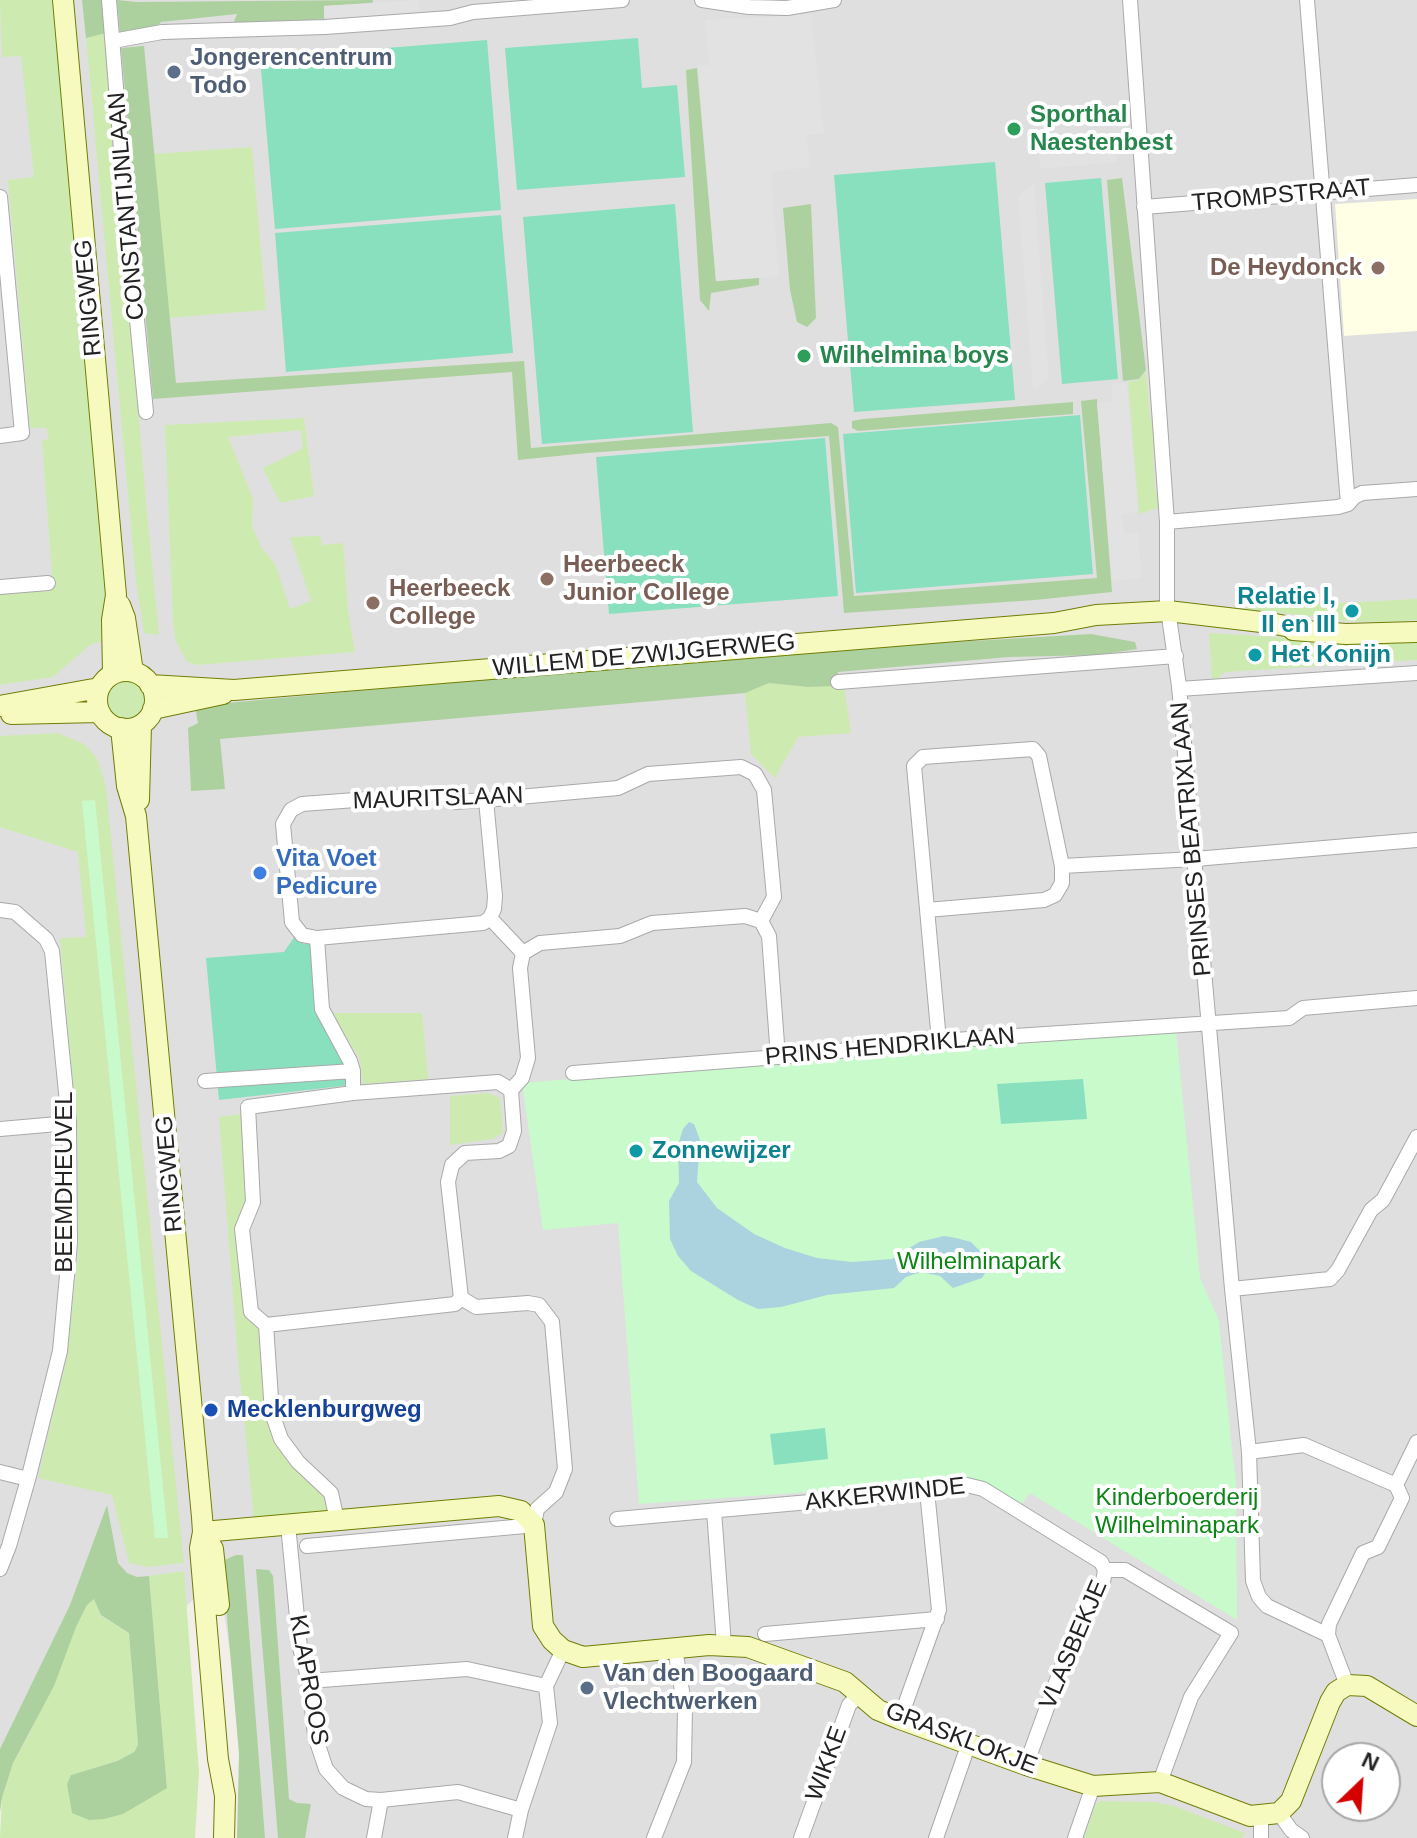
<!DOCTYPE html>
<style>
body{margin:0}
#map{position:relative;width:1417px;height:1838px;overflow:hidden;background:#f2efe9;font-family:Arial,sans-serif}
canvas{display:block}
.north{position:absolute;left:1321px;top:1742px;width:80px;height:80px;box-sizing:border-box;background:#fff;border:2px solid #a7a7a7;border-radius:50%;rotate:25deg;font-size:22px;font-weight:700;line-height:32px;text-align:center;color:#222}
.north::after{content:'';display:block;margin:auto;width:28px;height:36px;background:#d40000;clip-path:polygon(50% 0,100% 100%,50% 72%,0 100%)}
</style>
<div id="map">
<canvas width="1417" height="1838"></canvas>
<div class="north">N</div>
</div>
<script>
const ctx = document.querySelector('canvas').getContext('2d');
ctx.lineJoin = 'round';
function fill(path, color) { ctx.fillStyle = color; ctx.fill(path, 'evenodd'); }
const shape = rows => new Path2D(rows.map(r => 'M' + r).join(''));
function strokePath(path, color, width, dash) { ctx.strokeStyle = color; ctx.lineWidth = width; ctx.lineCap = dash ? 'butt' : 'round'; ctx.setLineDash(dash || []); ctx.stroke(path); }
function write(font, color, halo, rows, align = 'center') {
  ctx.font = font + ' Arial,sans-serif'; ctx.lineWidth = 8; ctx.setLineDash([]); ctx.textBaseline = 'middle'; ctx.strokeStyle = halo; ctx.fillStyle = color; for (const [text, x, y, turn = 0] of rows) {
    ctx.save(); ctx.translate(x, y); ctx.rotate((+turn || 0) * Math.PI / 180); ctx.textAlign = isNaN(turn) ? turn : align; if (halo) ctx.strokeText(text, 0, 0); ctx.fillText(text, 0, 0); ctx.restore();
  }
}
fill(shape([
 [0,0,1417,0,1417,1838,259,1838,218,1575,0,1791],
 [1337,1758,1385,1758,1385,1806,1337,1806]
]), '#e0dfdf');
fill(shape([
 [1417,199,1417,331,1344,336,1335,204]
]), '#ffffe5');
fill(shape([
 [0,0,54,0,107,579,108,639,90,645,53,677,0,685,0,593,53,588,42,440,48,439,47,428,30,428,8,180,34,177,21,56,2,57],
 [106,33,147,513,159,635,144,633,136,582,86,38],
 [252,147,266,310,169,318,153,154],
 [1146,372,1150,418,1155,422,1156,445,1153,451,1155,489,1161,494,1161,507,1139,514,1128,382,1139,380],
 [304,418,314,496,280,503,263,468,303,448,301,430,228,437,253,499,252,525,261,547,275,564,290,609,311,601,290,537,320,536,322,545,343,543,348,611,355,652,198,665,187,662,176,642,173,622,165,425],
 [1417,599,1417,620,1386,622,1348,621,1240,608],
 [1209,633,1342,641,1417,639,1417,660,1225,672,1212,683],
 '106 700a20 20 0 1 1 40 0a20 20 0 1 1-40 0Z',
 [769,683,808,687,844,685,851,733,798,737,775,778,751,754,745,693],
 [58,733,84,744,97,758,106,787,184,1563,148,1567,129,1563,112,1495,38,1478,66,1360,78,1256,78,1143,60,938,86,937,78,852,0,827,0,736],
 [331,1013,422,1013,428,1079,363,1084,359,1057],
 [489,1093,500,1098,503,1133,493,1139,450,1145,450,1096],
 [243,1114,250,1197,239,1229,262,1330,269,1410,327,1493,331,1511,254,1520,238,1360,219,1117],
 [184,1571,199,1773,195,1838,0,1838,2,1798,13,1763,29,1735,76,1627,87,1605,94,1599,101,1616,129,1633,138,1745,134,1752,117,1761,71,1775,167,1788,149,1576],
 [1100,1801,1154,1802,1174,1806,1245,1833,1242,1838,1084,1838,1095,1805]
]), '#cdebb0');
fill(shape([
 [82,0,103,0,106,33,86,38],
 [117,0,136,2,373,0,372,3,324,6,324,19,233,24,237,14,161,22,158,26,120,34],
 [144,46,176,383,524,361,531,448,831,423,838,427,854,596,1097,578,1081,401,1097,399,1112,592,1035,600,844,613,829,436,587,453,518,460,512,372,153,399,121,48],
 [697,68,716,281,759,278,759,285,711,293,709,311,700,300,686,70],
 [1122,178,1146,370,1139,379,1123,381,1107,180],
 [811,204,816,318,807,327,797,322,790,290,783,208],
 [1073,402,1073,414,858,431,852,428,852,421,863,419],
 [1091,634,1135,642,1137,649,1098,655,1009,657,838,672,835,686,808,687,769,683,745,693,220,739,225,789,191,791,188,728,198,723,195,706,767,653],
 [107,1505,118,1563,127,1573,137,1577,149,1576,167,1788,123,1814,104,1819,89,1820,72,1813,67,1784,71,1775,117,1761,134,1752,138,1745,129,1633,101,1615,94,1599,87,1605,76,1627,54,1686,13,1763,2,1798,0,1812,0,1749,70,1605],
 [236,1555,243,1555,265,1838,237,1838,239,1754,222,1561],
 [256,1569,269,1570,273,1576,289,1799,297,1803,311,1804,305,1838,278,1838]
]), '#add19e');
fill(shape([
 [95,800,168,1538,155,1538,82,801],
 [1176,1030,1200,1278,1219,1321,1232,1450,1236,1481,1237,1620,1030,1493,1021,1505,979,1480,639,1504,618,1223,543,1230,522,1083]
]), '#c8facc');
fill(shape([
 [638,38,642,88,677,85,685,177,517,190,505,48],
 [487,40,501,210,275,229,260,58],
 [995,162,1015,400,854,412,834,175],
 [1101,178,1118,379,1062,384,1045,183],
 [675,204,693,432,542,444,523,217],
 [501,215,513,353,286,372,275,233],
 [1080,415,1093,574,856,593,843,434],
 [825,438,838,596,609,614,596,457],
 [295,936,304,944,312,943,321,1021,348,1061,351,1085,219,1100,206,958,284,952],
 [1083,1079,1087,1119,1001,1124,997,1084],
 [825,1428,828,1459,774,1465,770,1434]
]), '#88e0be');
fill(shape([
 [419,0,420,20,325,27,324,6],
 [811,15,824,133,806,135,810,167,771,172,779,276,716,281,698,65,709,65,705,20],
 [1116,142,1117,162,1040,169,1038,148],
 [1034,183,1049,379,1033,390,1018,196],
 [1127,383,1138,512,1122,514,1124,534,1138,533,1142,578,1112,581,1097,403,1113,401,1111,384]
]), '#e2e2e2');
fill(shape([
 [689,1122,694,1124,700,1140,697,1182,717,1208,754,1234,785,1248,817,1258,852,1262,892,1259,919,1242,944,1236,956,1238,971,1242,983,1254,987,1270,982,1278,953,1288,940,1276,921,1272,906,1277,894,1288,827,1295,781,1307,758,1309,738,1300,691,1271,678,1256,670,1239,669,1201,679,1183,678,1145,683,1129]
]), '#aad3df');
const street = shape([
 [109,0,124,187,146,412],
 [702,0,749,7,787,8,834,0],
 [1130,0,1167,522,1167,603,1179,686,1232,1289,1249,1452,1253,1581,1259,1597,1267,1606,1328,1635],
 [1307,0,1348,504],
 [113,41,162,32,325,27,450,18,473,12,622,0],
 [0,197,22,433,0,436],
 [1144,207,1417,185],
 [1167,522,1338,507,1348,504,1354,497,1362,493,1417,489],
 [0,587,48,583],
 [838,682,1176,656],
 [1179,689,1417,673],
 [1062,866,1195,859,1417,840],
 [0,910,15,912,46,939,52,951,69,1123,70,1243,60,1351,29,1476,9,1546,0,1569],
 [927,910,1044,900,1055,895,1062,883,1062,866,1039,756,1033,749,923,757,914,766,939,1041],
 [490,918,483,923,317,938,302,935,292,922,283,824,291,810,302,804,435,794,454,802,486,800,618,788,648,774,741,767,755,774,764,790,774,897,761,921,769,936,778,1057],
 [317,938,322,1009,350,1061,353,1071,353,1093],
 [523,953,540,943,620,936,652,923,745,916,761,921],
 [573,1073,778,1057,939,1041,1289,1018,1303,1008,1417,998],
 [205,1081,353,1071],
 [511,1090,514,1131,509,1146,499,1151,465,1153,452,1165,448,1182,461,1298,476,1307,528,1303,539,1305,552,1322,565,1469,556,1492,537,1509,534,1525],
 [0,1129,69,1123],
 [1232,1289,1330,1279,1338,1270,1371,1210,1383,1200,1417,1137],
 [266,1325,455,1304,461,1298],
 [1249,1452,1304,1445,1396,1485],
 [0,1472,28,1479],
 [714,1511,724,1645],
 [617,1519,912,1493,967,1485,983,1489,1101,1562,1105,1570,1125,1570,1231,1633,1191,1697,1160,1782],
 [337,1520,331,1493,298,1462,281,1439,272,1413,266,1325,251,1312,242,1229,253,1202,248,1107,353,1093,498,1082,511,1090,522,1078,528,1058,520,968,523,953,490,918,494,909,495,896,486,800],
 [288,1525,300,1648,309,1681,315,1736,326,1769,343,1788,366,1799,381,1800,458,1792,521,1810],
 [307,1546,525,1526],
 [765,1634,937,1619],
 [309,1681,467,1669,546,1686],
 [1347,1685,1328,1635,1329,1624,1363,1553,1378,1547,1402,1498,1396,1485,1417,1442],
 [900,1719,939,1610,927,1491],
 [1026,1765,1080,1617,1103,1582,1105,1570],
 [1279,1813,1291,1830,1302,1838],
 [374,1838,381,1800],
 [515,1838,521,1810,550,1723,546,1686,563,1650],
 [654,1838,684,1762,685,1709,675,1649],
 [801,1838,849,1705,860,1694],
 [936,1838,969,1743],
 [1075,1838,1093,1786],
 [1261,1838,1261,1817]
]);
const secondary = shape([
 [63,0,116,595,112,620,113,673],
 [120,605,125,618,133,672],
 [1293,630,1346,634,1417,632],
 '97 700a29 29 0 1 1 58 0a29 29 0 1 1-58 0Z',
 [150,685,234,690,1054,623,1096,615,1168,611,1270,623,1306,630],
 [0,706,99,688],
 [153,709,223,694],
 [11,714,99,712],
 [121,728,127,786,136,816,202,1517,203,1532,200,1548,218,1759,225,1796,224,1838],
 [139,800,141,725],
 [203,1532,499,1506,521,1511,534,1525,543,1626,552,1640,563,1650,583,1657,709,1645,748,1647,845,1682,878,1710,900,1719,1026,1765,1093,1786,1160,1782,1250,1816,1279,1813,1291,1801,1330,1702,1336,1692,1347,1685,1367,1686,1417,1716],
 [207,1539,213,1549,219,1605]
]);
strokePath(street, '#a9a9a9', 16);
strokePath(secondary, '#707d05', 22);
strokePath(street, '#fff', 14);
strokePath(secondary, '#f7fabf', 20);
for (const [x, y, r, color] of [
 [174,72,8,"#5c6f8a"],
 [1014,129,8,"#2e9e5b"],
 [1378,268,8,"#8d6e63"],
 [804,356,8,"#2e9e5b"],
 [547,579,8,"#8d6e63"],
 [373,603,8,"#8d6e63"],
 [1352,611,8,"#0f9aa8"],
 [1255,655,8,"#0f9aa8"],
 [260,873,8,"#3f7fe0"],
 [636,1151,8,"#0f9aa8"],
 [211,1410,8,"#1a4fb4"],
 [587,1688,8,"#5c6f8a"]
]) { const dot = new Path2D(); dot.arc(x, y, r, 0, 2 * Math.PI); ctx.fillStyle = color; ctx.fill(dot); strokePath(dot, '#fff', 3); }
write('bold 24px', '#4e5e75', '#fff', [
 ["Jongerencentrum",190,58],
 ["Todo",190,86],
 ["Van den Boogaard",603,1674],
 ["Vlechtwerken",603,1702]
], 'left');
write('bold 24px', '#27864d', '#fff', [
 ["Sporthal",1030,115],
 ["Naestenbest",1030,143],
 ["Wilhelmina boys",820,356]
], 'left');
write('24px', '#222', '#fff', [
 ["TROMPSTRAAT",1281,196,-5],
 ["CONSTANTIJNLAAN",127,206,-95],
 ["RINGWEG",89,298,-95],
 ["WILLEM DE ZWIJGERWEG",644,656,-5],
 ["MAURITSLAAN",438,799,-2],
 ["PRINSES BEATRIXLAAN",1192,839,-95],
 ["PRINS HENDRIKLAAN",890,1047,-5],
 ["RINGWEG",170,1174,-95],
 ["BEEMDHEUVEL",65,1182,-90],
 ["AKKERWINDE",885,1495,-6],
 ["VLASBEKJE",1074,1645,-67],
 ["KLAPROOS",308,1680,80],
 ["GRASKLOKJE",961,1739,21],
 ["WIKKE",827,1764,-70]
]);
write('bold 24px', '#785e54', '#fff', [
 ["De Heydonck",1362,268,"right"],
 ["Heerbeeck",563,565],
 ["Junior College",563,593],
 ["Heerbeeck",389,589],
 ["College",389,617]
], 'left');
write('bold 24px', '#0d838f', '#fff', [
 ["Relatie I,",1336,597,"right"],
 ["II en III",1336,625,"right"],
 ["Het Konijn",1271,655],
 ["Zonnewijzer",652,1151]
], 'left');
write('bold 24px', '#366cbe', '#fff', [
 ["Vita Voet",276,859],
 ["Pedicure",276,887]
], 'left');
write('24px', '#0c8416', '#fff', [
 ["Wilhelminapark",979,1262],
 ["Kinderboerderij",1177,1498],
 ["Wilhelminapark",1177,1526]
]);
write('bold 24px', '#164399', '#fff', [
 ["Mecklenburgweg",227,1410]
], 'left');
</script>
